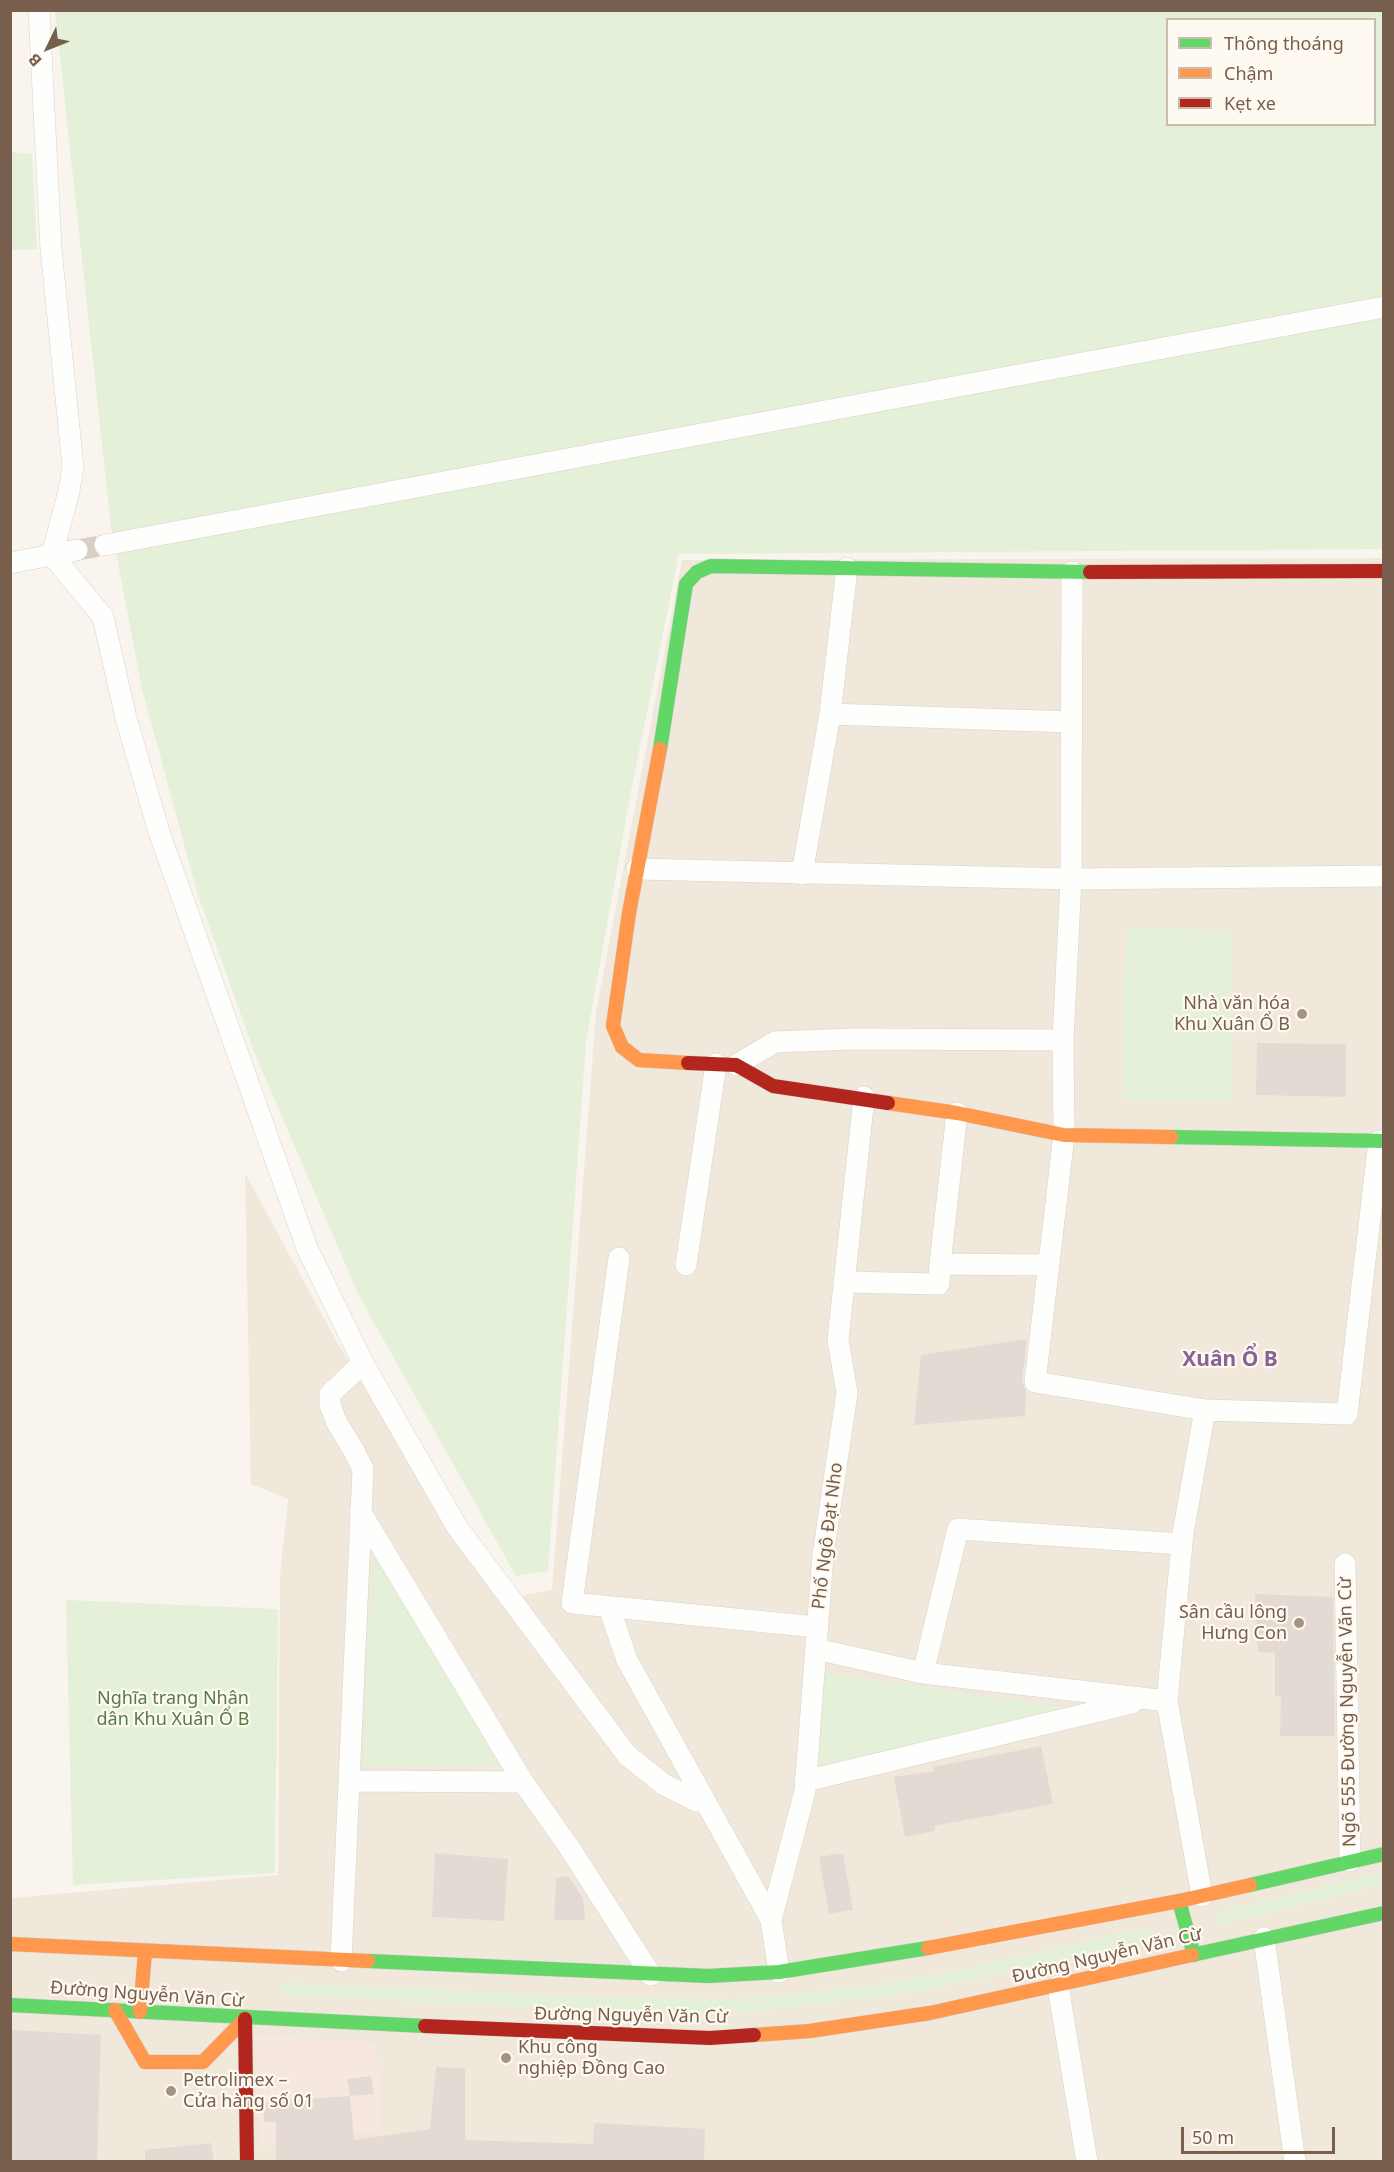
<!DOCTYPE html>
<meta charset="utf-8">
<style>
body{margin:0}
#map{position:relative;width:1394px;height:2172px;overflow:hidden;background:#f9f5ee;font-family:"Noto Sans",sans-serif}
canvas{display:block}
.frame{position:absolute;inset:0;border:12px solid #785e4d;pointer-events:none}
.legend{position:absolute;left:1166px;top:18px;width:210px;height:108px;box-sizing:border-box;background:#fffaf1;border:2px solid #c9bcaf;margin:0;padding:8px 10px;list-style:none;font-size:18px;color:#785e4d}
.legend li{display:flex;align-items:center;gap:12px;height:30px}
.legend b{width:30px;border:2px solid #c9bcaf}
.north{position:absolute;left:18px;top:18px;width:60px;height:60px;-webkit-text-stroke:4px #fffaf1;paint-order:stroke;rotate:227deg;font-size:16px;font-weight:700;line-height:24px;text-align:center;color:#785e4d}
.north::after{content:'';display:block;margin:auto;width:21px;height:27px;background:#785e4d;clip-path:polygon(50% 0,100% 100%,50% 72%,0 100%)}
.scale{position:absolute;left:1181px;top:2127px;width:154px;height:27px;box-sizing:border-box;border:3px solid #785e4d;border-top:0;padding-left:8px;font-size:18px;line-height:21px;white-space:nowrap;color:#785e4d;-webkit-text-stroke:4px #fffaf1;paint-order:stroke}
</style>
<div id="map">
<canvas width="1394" height="2172"></canvas>
<div class="frame"></div>
<ul class="legend">
<li><b style="height:8px;background:#63d668"></b>Thông thoáng</li>
<li><b style="height:8px;background:#ff974d"></b>Chậm</li>
<li><b style="height:8px;background:#b3261e"></b>Kẹt xe</li>
</ul>
<div class="north">B</div>
<div class="scale">50 m</div>
</div>
<script>
const ctx = document.querySelector('canvas').getContext('2d');
ctx.lineJoin = 'round';
function fill(path, color) { ctx.fillStyle = color; ctx.fill(path, 'evenodd'); }
const shape = rows => new Path2D(rows.map(r => 'M' + r).join(''));
function strokePath(path, color, width, dash) { ctx.strokeStyle = color; ctx.lineWidth = width; ctx.lineCap = dash ? 'butt' : 'round'; ctx.setLineDash(dash || []); ctx.stroke(path); }
function write(font, color, halo, rows, align = 'center') {
  ctx.font = font + ' "Noto Sans",sans-serif'; ctx.lineWidth = 4.5; ctx.setLineDash([]); ctx.textBaseline = 'middle'; ctx.strokeStyle = halo; ctx.fillStyle = color; for (const [text, x, y, turn = 0] of rows) {
    ctx.save(); ctx.translate(x, y); ctx.rotate((+turn || 0) * Math.PI / 180); ctx.textAlign = isNaN(turn) ? turn : align; if (halo) ctx.strokeText(text, 0, 0); ctx.fillText(text, 0, 0); ctx.restore();
  }
}
fill(shape([
 [1383,558,1383,2161,11,2162,11,1898,278,1875,280,1575,288,1499,251,1484,245,1173,337,1342,498,1600,552,1590,596,1012,682,560]
]), '#f1e8dc');
fill(shape([
 [254,2035,376,2043,382,2131,261,2147]
]), '#f6e8df');
fill(shape([
 [55,11,1383,11,1383,549,679,554,631,791,586,1042,548,1571,516,1576,359,1296,255,1054,197,892,142,689,111,527],
 [1168,20,1374,20,1374,124,1168,124],
 [10,152,32,154,37,249,11,250],
 [1126,928,1233,930,1232,1100,1123,1100],
 [380,1561,494,1752,496,1760,488,1766,364,1766,371,1569,372,1564],
 [66,1600,278,1609,275,1873,73,1885],
 [824,1672,1086,1711,819,1768,816,1763],
 [1383,1873,1383,1886,1223,1924,1217,1923,1213,1917,1221,1910],
 [1143,1928,1150,1930,1152,1937,1144,1942,982,1979,913,1993,760,2011,696,2014,602,2011,290,1996,284,1995,279,1989,284,1982,290,1982,593,1997,738,1999,858,1987,954,1971]
]), '#e5f0d9');
fill(shape([
 [1257,1043,1346,1044,1346,1097,1256,1095],
 [1027,1339,1022,1381,1026,1391,1025,1416,914,1425,921,1355],
 [1255,1594,1333,1597,1335,1736,1280,1736,1281,1696,1275,1696,1275,1653,1258,1652],
 [1041,1746,1053,1804,934,1826,935,1831,905,1837,894,1777,934,1771,933,1767],
 [435,1853,508,1859,504,1921,432,1917],
 [843,1853,853,1910,829,1914,819,1857],
 [568,1876,583,1898,585,1920,554,1920,556,1878],
 [10,2030,101,2035,97,2162,10,2162],
 [436,2067,465,2068,465,2140,593,2144,594,2123,705,2129,704,2162,276,2162,276,2122,264,2122,264,2102,350,2096,354,2140,430,2129],
 [371,2076,374,2094,350,2096,347,2079],
 [211,2143,214,2162,145,2162,145,2150]
]), '#e3dbd3');
strokePath(shape([
 [77,550,105,545]
]), '#d9cfc6', 21, [21, 10]);
const street = shape([
 [39,10,51,249,73,467,69,491,52,555,103,617,126,718,159,832,307,1248,363,1363],
 [105,545,1384,307],
 [10,563,77,550],
 [1072,572,1071,879,1063,1040,1064,1135,1035,1382,1205,1410,1347,1414,1379,1141],
 [830,714,1072,722],
 [637,869,1071,879,1384,876],
 [802,874,830,714,847,568],
 [736,1065,775,1042,854,1039,1063,1040],
 [957,1113,940,1264,1049,1265],
 [619,1258,572,1603,817,1627],
 [686,1265,716,1064],
 [844,1282,939,1284,940,1264],
 [360,1511,523,1782,567,1844,651,1975],
 [1345,1564,1350,1861],
 [609,1607,627,1660,771,1920],
 [816,1649,923,1673],
 [1167,1701,923,1673,958,1529,1182,1544],
 [351,1781,523,1782],
 [805,1781,1132,1703],
 [1202,1896,1167,1701,1183,1533,1205,1410],
 [1264,1938,1295,2162],
 [341,1961,363,1469,353,1449,337,1423,330,1405,330,1394,363,1363,457,1527,627,1755,663,1784,697,1801,705,1801],
 [779,1972,771,1920,805,1791,823,1555,847,1393,838,1340,864,1097],
 [1058,1986,1087,2162]
]);
const fast = shape([
 [660,749,686,584,697,572,711,566,1090,572],
 [1171,1137,1384,1141],
 [1250,1885,1384,1854],
 [1179,1901,1194,1955],
 [1192,1955,1384,1913],
 [368,1961,708,1976,779,1972,928,1948],
 [10,2005,425,2026]
]);
const slow = shape([
 [660,749,629,913,613,1026,622,1047,639,1060,688,1063],
 [888,1103,957,1113,1064,1135,1171,1137],
 [10,1944,368,1961],
 [928,1948,1179,1901,1250,1885],
 [115,2010,145,2062,203,2062,245,2019],
 [140,2012,145,1952],
 [754,2035,810,2031,930,2013,1192,1955]
]);
const jam = shape([
 [1090,572,1384,571],
 [688,1063,736,1065,773,1086,888,1103],
 [245,2019,247,2162],
 [425,2026,710,2038,754,2035]
]);
strokePath(street, '#d8d2cc', 22);
strokePath(fast, '#d7d1c9', 15);
strokePath(slow, '#d7d1c9', 15);
strokePath(jam, '#d7d1c9', 15);
strokePath(street, '#fefefc', 21);
strokePath(fast, '#63d668', 14);
strokePath(slow, '#ff974d', 14);
strokePath(jam, '#b3261e', 14);
for (const [x, y, r, color] of [
 [1302,1014,6,"#a59385"],
 [1299,1623,6,"#a59385"],
 [506,2058,6,"#a59385"],
 [171,2091,6,"#a59385"]
]) { const dot = new Path2D(); dot.arc(x, y, r, 0, 2 * Math.PI); ctx.fillStyle = color; ctx.fill(dot); strokePath(dot, '#fffaf1', 2); }
write('18px', '#785e4d', '#fffaf1', [
 ["Nhà văn hóa",1290,1004],
 ["Khu Xuân Ổ B",1290,1025],
 ["Sân cầu lông",1287,1613],
 ["Hưng Con",1287,1634],
 ["Khu công",518,2048,"left"],
 ["nghiệp Đồng Cao",518,2069,"left"],
 ["Petrolimex –",183,2081,"left"],
 ["Cửa hàng số 01",183,2102,"left"]
], 'right');
write('18px', '#785e4d', '#fffaf1', [
 ["Phố Ngô Đạt Nho",828,1536,-83],
 ["Ngõ 555 Đường Nguyễn Văn Cừ",1348,1712,-91],
 ["Đường Nguyễn Văn Cừ",1107,1956,-13],
 ["Đường Nguyễn Văn Cừ",147,1995,4],
 ["Đường Nguyễn Văn Cừ",631,2016,1]
]);
write('18px', '#537e44', '#fffaf1', [
 ["Nghĩa trang Nhân",173,1699],
 ["dân Khu Xuân Ổ B",173,1720]
]);
write('bold 21px', '#866594', '#fffaf1', [
 ["Xuân Ổ B",1230,1360]
]);
</script>
